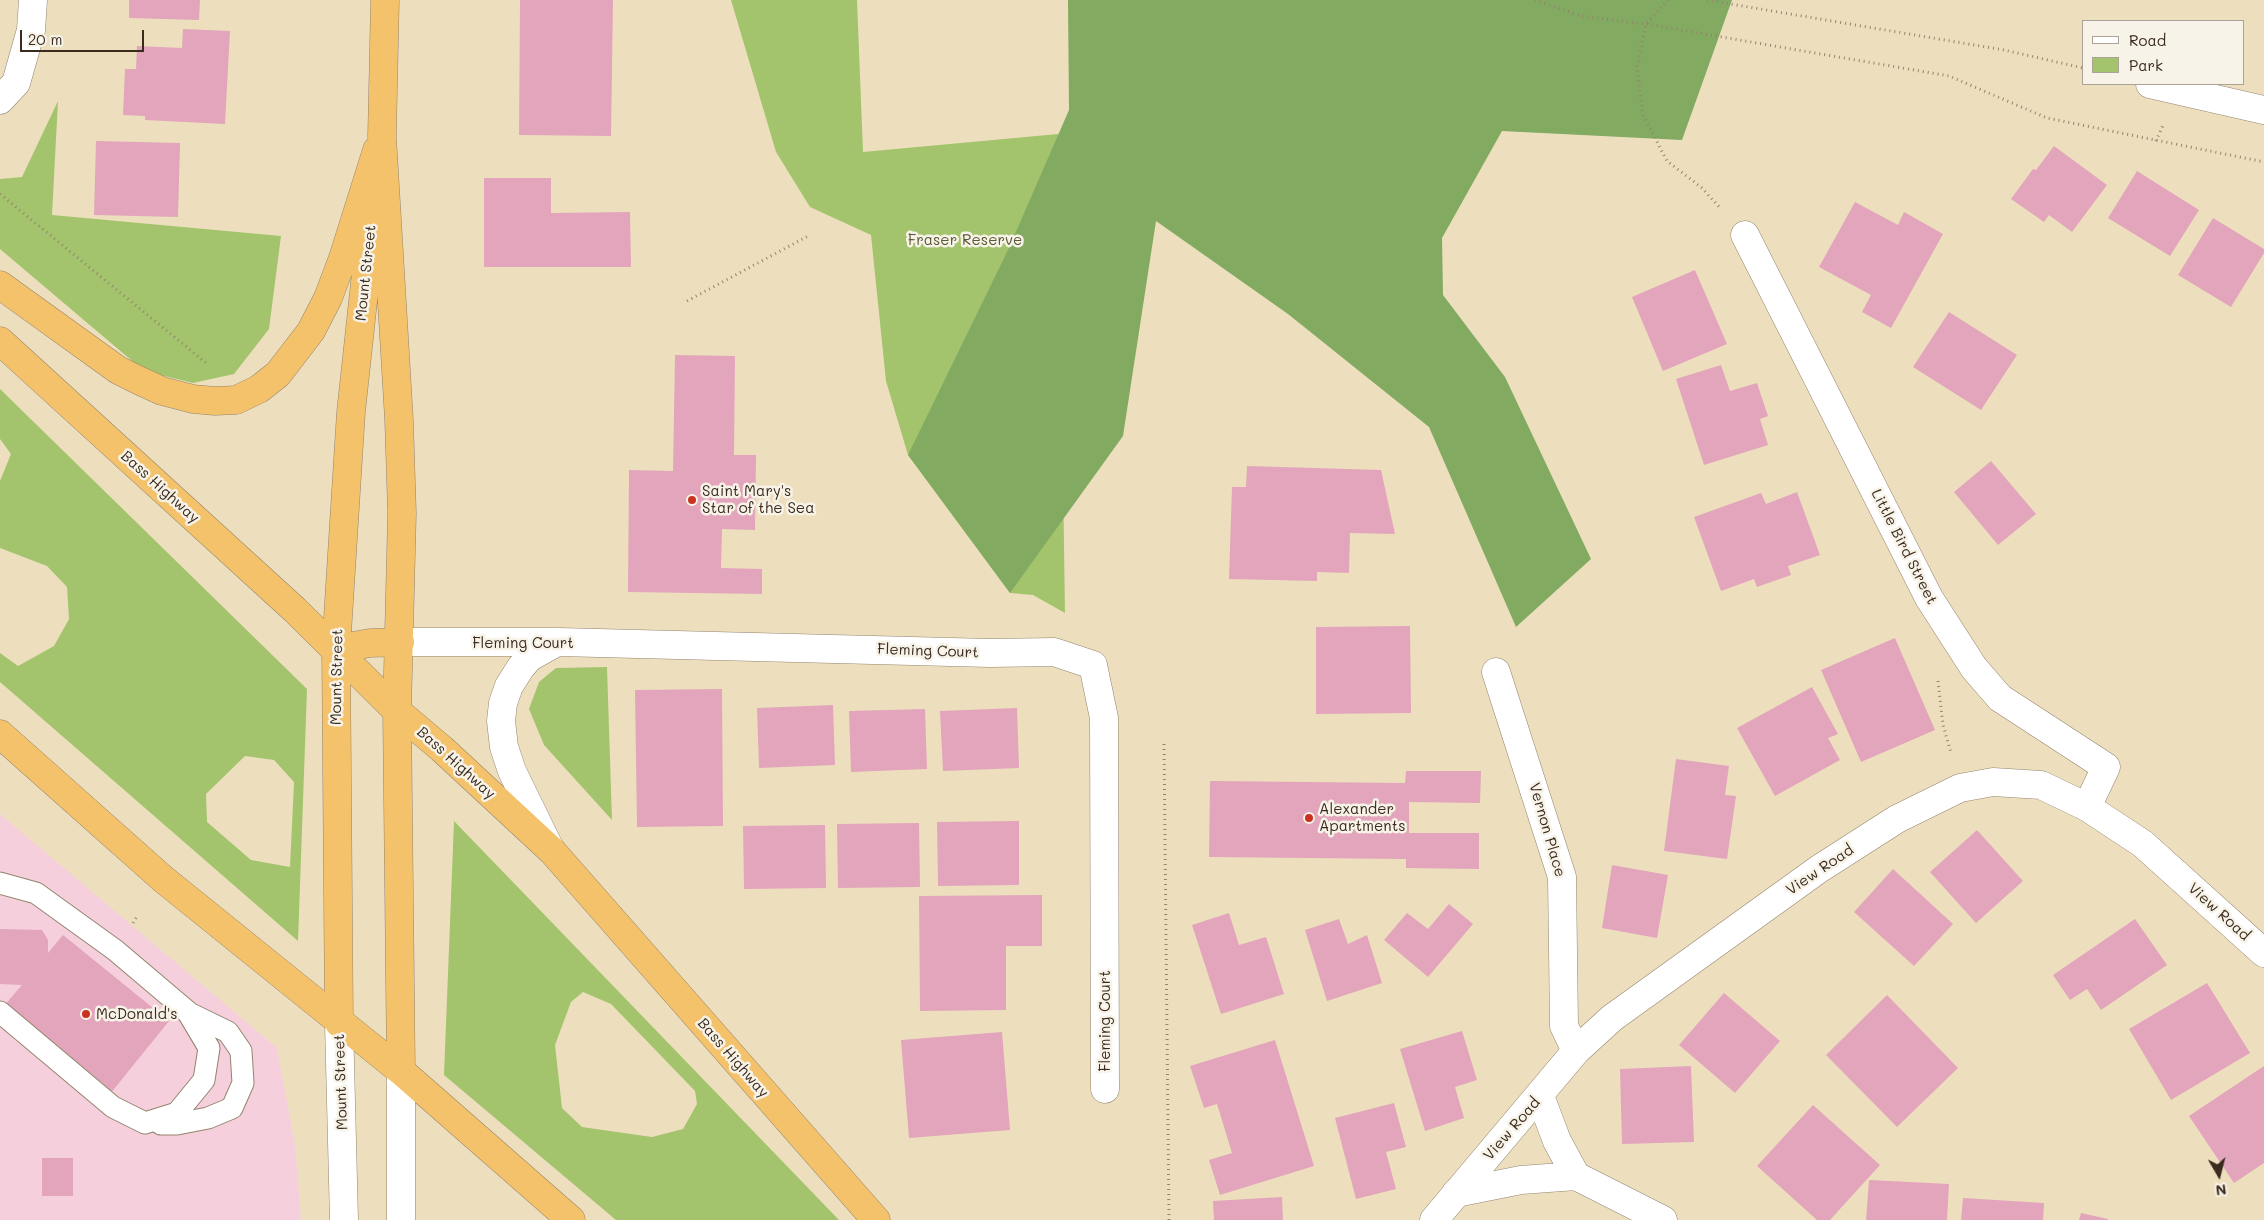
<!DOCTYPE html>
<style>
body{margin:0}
#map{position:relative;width:2264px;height:1220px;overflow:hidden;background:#eddfbe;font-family:Mali,sans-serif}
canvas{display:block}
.legend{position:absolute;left:2082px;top:20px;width:162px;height:65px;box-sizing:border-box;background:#f7f3e8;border:1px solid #aca397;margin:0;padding:6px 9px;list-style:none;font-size:15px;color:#3b2a1e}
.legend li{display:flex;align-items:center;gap:10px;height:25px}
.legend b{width:25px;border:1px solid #aca397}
.north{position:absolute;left:2194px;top:1150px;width:50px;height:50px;-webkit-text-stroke:4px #f7f3e8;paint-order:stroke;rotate:172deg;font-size:14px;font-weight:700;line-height:20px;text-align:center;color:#3b2a1e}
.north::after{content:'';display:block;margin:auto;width:18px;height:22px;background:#3b2a1e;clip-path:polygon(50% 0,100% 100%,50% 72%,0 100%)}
.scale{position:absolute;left:20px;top:30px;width:124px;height:22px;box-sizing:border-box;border:2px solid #3b2a1e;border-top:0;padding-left:6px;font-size:15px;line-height:18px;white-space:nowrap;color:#3b2a1e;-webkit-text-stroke:4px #f7f3e8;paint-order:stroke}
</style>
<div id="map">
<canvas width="2264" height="1220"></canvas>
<ul class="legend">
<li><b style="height:6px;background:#fff"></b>Road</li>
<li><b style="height:14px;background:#a3c46d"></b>Park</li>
</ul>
<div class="north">N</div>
<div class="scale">20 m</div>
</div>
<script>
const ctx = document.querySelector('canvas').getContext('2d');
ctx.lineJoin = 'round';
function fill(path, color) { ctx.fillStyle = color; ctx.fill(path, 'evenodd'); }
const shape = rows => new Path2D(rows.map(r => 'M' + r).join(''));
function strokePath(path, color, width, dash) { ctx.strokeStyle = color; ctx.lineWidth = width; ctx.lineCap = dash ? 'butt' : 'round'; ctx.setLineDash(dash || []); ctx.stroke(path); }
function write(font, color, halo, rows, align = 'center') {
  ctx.font = font + ' Mali,sans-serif'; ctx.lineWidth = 5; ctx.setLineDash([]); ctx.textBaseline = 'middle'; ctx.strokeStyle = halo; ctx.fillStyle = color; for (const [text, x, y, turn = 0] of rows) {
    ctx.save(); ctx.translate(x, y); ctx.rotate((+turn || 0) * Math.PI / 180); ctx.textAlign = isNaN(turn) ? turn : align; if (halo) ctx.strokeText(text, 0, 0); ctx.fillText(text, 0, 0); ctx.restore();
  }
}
fill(shape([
 [0,814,277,1048,295,1145,301,1220,0,1220]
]), '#f5cfdc');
fill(shape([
 [731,0,857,0,863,152,1058,134,1065,613,1033,595,1010,593,908,455,886,381,871,235,810,207,776,152],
 [58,101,52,215,281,236,269,329,234,374,193,383,144,371,0,249,0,179,22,177],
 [0,389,307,689,298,941,0,682,0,653,18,666,54,646,69,619,67,587,47,566,0,548,0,481,11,454,0,439],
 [245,756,274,760,294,782,290,867,251,860,207,822,206,794],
 [607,667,612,820,544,745,529,709,539,682,556,668],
 [454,821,839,1220,616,1220,444,1075],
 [583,992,611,1004,695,1091,697,1104,683,1129,652,1137,582,1127,562,1108,555,1045,571,1002]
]), '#a3c46d');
fill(shape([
 [1068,0,1732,0,1682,140,1502,131,1442,238,1443,295,1505,377,1591,559,1516,627,1429,427,1288,314,1156,221,1123,436,1010,593,908,455,1008,250,1069,110]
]), '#82aa60');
fill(shape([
 [129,0,200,0,199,20,129,18],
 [520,0,613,0,611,136,519,135],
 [183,29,230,31,225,124,145,120,145,116,123,115,125,69,136,69,137,46,182,48],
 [96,141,180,143,178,217,94,215],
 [2054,146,2107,185,2072,232,2049,215,2044,222,2011,199,2033,169,2036,170],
 [2137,171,2199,210,2170,256,2108,218],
 [484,178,551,178,551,213,630,212,631,267,484,267],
 [1855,202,1898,225,1904,212,1943,234,1891,328,1862,312,1871,295,1819,267],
 [2213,218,2264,249,2264,253,2231,307,2178,275],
 [1695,270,1727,344,1663,371,1632,297],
 [1949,312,2017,355,1981,410,1913,367],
 [675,355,735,356,734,455,756,455,755,530,722,529,721,568,762,569,762,594,628,592,629,470,673,471],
 [1721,365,1730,391,1757,383,1768,416,1760,419,1768,445,1704,465,1676,379],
 [1991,461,2036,514,1998,545,1954,492],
 [1247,466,1381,470,1395,534,1350,533,1349,573,1317,572,1317,581,1229,579,1232,487,1246,487],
 [1797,492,1820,555,1788,566,1791,575,1757,587,1754,579,1721,591,1694,517,1761,493,1766,504],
 [1410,626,1411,713,1316,714,1316,627],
 [1895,638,1935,730,1861,762,1821,670],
 [1812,687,1838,734,1828,738,1840,760,1775,796,1737,728],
 [722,689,723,826,637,827,635,690],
 [833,705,835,765,759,768,757,708],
 [1017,708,1019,768,943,771,940,711],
 [925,709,927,769,851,772,849,711],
 [1676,759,1729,766,1725,795,1736,796,1727,859,1664,851],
 [1406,771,1481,771,1480,803,1409,802,1409,833,1479,833,1479,869,1406,868,1406,859,1209,857,1210,781,1405,783],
 [1019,821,1019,885,938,886,937,822],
 [919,823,920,887,838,888,837,824],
 [825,825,826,888,744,889,743,826],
 [1977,830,2023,881,1976,923,1930,872],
 [1612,865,1668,875,1657,938,1602,928],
 [1893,869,1953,924,1914,966,1854,912],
 [1042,895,1042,946,1006,946,1006,1010,920,1011,919,896],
 [1449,904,1473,924,1428,977,1384,940,1407,913,1428,929],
 [1229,913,1239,945,1266,937,1284,994,1221,1014,1192,925],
 [1339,919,1348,944,1367,935,1382,983,1327,1001,1305,930],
 [2135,919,2167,965,2101,1010,2087,989,2070,1000,2053,975],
 [0,929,42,930,48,940,48,953,63,935,169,1021,110,1094,3,1007,22,985,0,984],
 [2207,983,2250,1053,2171,1100,2129,1029],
 [1724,993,1780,1041,1735,1093,1679,1045],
 [1887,995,1958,1068,1897,1127,1826,1055],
 [1462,1031,1477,1080,1455,1087,1464,1118,1425,1131,1400,1049],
 [1002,1032,1010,1130,909,1138,901,1040],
 [1275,1040,1314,1166,1220,1195,1209,1160,1232,1153,1217,1104,1204,1108,1190,1066],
 [1691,1066,1694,1142,1622,1144,1620,1069],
 [2264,1066,2264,1163,2234,1183,2189,1116],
 [1394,1103,1406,1147,1386,1152,1396,1189,1356,1199,1335,1118],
 [1813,1105,1880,1165,1830,1220,1817,1220,1757,1166],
 [42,1158,73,1158,73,1196,42,1196],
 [1869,1180,1949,1184,1947,1220,1866,1220],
 [1282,1197,1283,1220,1214,1220,1213,1201],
 [1963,1198,2044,1203,2043,1220,1961,1220],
 [2081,1213,2108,1219,2108,1220,2079,1220]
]), '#e2a5bb');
const service = shape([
 [0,883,36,893,115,950,187,1011,209,1048,204,1080,177,1113,145,1123,113,1107,0,1012],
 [161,1124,177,1124,208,1118,232,1108,243,1083,241,1051,228,1032,187,1012]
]);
const minor = shape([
 [2150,84,2264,110],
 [0,100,16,83,31,30,33,0],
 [1745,235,1929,598,1974,668,2000,698,2106,767,2087,807],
 [400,642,559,642,990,653,1054,652,1093,665,1104,718,1105,1089],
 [1496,672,1562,877,1564,1026,1576,1051],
 [549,847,512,771,504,747,501,721,503,703,509,686,521,667,530,657,557,642],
 [1540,1096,1557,1141,1576,1176],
 [1456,1193,1521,1180,1576,1176,1663,1220]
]);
const tertiary = shape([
 [339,1023,344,1220],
 [401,1071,401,1220],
 [1434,1220,1576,1051,1612,1018,1819,869,1897,819,1960,788,1993,782,2041,785,2087,807,2143,844,2264,953]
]);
const trunk = shape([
 [385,0,382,136,399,420,402,513,397,711,401,1071],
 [0,285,118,370,138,380,162,391,193,399,215,401,236,400,259,389,278,374,311,331,328,298,343,258,377,150],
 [0,341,295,610,397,711,442,749,552,851,876,1220],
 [336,649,370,643,400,642],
 [0,734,163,879,401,1071,571,1220],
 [339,1023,336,649,351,412,373,209]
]);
strokePath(service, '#94846e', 23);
strokePath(minor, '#94846e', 29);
strokePath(tertiary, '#94846e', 29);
strokePath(trunk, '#94846e', 29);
strokePath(shape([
 [1535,0,1581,16,1646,24,1949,76,2047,118,2264,162],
 [1668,0,1646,24,1637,66,1643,115,1667,161,1702,188,1721,209],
 [1707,0,2004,50,2083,68],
 [2156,141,2164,123],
 [0,194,206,363],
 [687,301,810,235],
 [1938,681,1943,725,1951,753],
 [1164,744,1169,1220],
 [133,923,138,915]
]), '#94846e', 3, [1, 4]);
strokePath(service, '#fff', 21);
strokePath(minor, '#fff', 28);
strokePath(tertiary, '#fff', 28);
strokePath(trunk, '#f3c26a', 28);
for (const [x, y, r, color] of [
 [692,500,5,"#c8321e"],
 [1309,818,5,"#c8321e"],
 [86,1014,5,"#c8321e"]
]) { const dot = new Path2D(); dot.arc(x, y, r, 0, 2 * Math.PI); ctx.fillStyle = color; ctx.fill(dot); strokePath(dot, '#f7f3e8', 2); }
write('15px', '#5a5836', '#f7f3e8', [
 ["Fraser Reserve",965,240]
]);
write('15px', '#3b2a1e', '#f7f3e8', [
 ["Mount Street",366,273,-84],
 ["Bass Highway",160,487,42],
 ["Little Bird Street",1904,547,63],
 ["Fleming Court",523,643],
 ["Fleming Court",928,651,2],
 ["Mount Street",337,677,-89],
 ["Bass Highway",456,763,42],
 ["Vernon Place",1547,830,74],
 ["View Road",1820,870,-34],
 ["View Road",2219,912,42],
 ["Fleming Court",1105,1021,-90],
 ["Bass Highway",733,1058,49],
 ["Mount Street",341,1082,-92],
 ["View Road",1512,1129,-49]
]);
write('15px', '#3b2a1e', '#f7f3e8', [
 ["Saint Mary's",702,491],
 ["Star of the Sea",702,508],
 ["Alexander",1319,809],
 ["Apartments",1319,826],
 ["McDonald's",96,1014]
], 'left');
</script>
